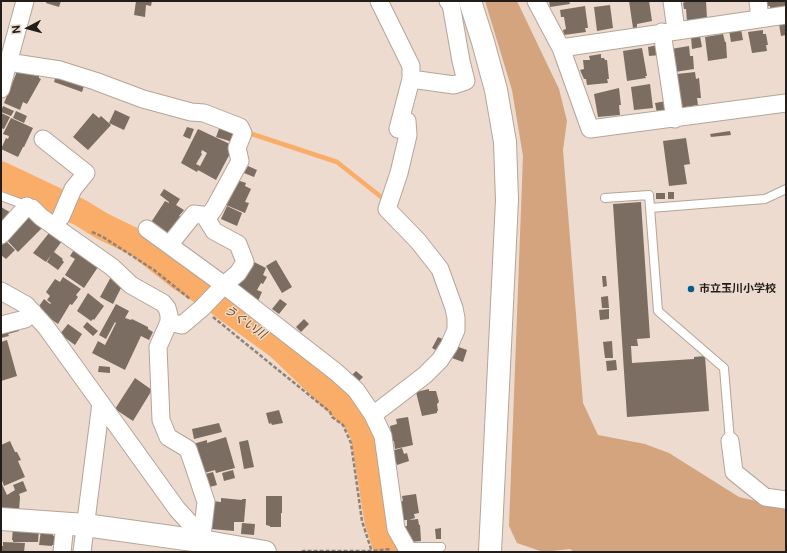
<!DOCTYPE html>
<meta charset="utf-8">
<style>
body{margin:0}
#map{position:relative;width:787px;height:553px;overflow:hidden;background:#ecdbce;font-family:"Public Sans",sans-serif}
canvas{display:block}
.frame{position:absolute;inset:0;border:2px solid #231d19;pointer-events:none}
.north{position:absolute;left:8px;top:8px;width:40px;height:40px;-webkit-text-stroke:3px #ecdbce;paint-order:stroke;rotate:264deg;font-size:11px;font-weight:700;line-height:16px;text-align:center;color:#231d19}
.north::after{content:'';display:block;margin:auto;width:14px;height:18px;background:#231d19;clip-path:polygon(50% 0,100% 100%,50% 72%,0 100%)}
</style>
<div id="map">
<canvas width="787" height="553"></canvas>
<div class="frame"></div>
<div class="north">N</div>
</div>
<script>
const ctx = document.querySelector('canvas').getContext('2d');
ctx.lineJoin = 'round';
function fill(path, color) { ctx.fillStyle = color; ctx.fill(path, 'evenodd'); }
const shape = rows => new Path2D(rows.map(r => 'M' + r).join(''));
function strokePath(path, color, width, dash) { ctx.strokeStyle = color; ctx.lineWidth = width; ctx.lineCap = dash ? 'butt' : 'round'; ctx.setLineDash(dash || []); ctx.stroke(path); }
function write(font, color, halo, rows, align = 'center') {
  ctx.font = font + ' "Public Sans","Noto Sans JP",sans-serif'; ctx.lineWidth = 3; ctx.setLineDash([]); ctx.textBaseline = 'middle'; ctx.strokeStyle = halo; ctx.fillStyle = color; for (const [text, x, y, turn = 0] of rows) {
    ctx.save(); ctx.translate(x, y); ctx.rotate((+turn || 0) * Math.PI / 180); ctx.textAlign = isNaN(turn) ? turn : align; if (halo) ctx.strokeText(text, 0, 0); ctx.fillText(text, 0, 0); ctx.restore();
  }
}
fill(shape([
 [485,1,517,1,559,89,567,121,563,150,583,403,598,435,645,444,669,453,739,497,786,508,786,552,574,552,570,549,543,552,517,543,509,526,523,156,512,90]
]), '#d3a47d');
strokePath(shape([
 [246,132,337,162,385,200,386,199],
 [364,435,376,429]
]), '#faad68', 4.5);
strokePath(shape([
 [1,175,81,213,102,226,137,243,180,277,220,303,279,346,358,422,364,435,378,521,388,552]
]), '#faad68', 27);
fill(shape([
 [46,1,61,1,59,7,46,3],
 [136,1,152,1,151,6,146,5,145,17,134,15],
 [549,1,569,1,570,4,550,7],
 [629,1,649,1,652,21,637,24,637,28,633,28],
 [685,1,706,1,707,18,687,21,686,9,684,9,683,3,685,2],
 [765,1,786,1,786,8,770,10,770,6,766,6],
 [610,5,613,28,597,31,594,7],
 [585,6,588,28,585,28,586,32,564,35,563,30,566,29,564,17,561,17,560,10],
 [786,23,786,35,781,36,779,24],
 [741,29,743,40,731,42,729,30],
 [763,30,763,34,766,34,768,45,766,45,767,51,752,53,748,32],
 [723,34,725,42,726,42,727,58,708,61,705,37],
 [700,36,702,47,692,49,691,37],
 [658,45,660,55,649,56,648,47],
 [689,46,690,56,693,56,694,69,675,72,671,49],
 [642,48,647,76,645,76,646,78,627,81,623,51],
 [601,54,601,58,604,58,605,60,607,60,609,79,607,79,608,83,587,85,586,79,584,79,580,70,584,69,583,60,590,60,589,56],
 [18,69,39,75,39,78,41,79,27,104,23,102,20,110,4,103],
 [695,72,696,79,699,78,701,98,697,98,698,105,680,108,676,77,677,77,677,74],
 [56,76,85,83,82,92,54,82],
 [650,84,653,108,634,110,631,87],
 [619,88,621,105,619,105,620,115,598,117,594,94],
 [667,101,669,111,657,113,655,103],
 [3,106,14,111,11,116,1,112],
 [115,110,130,117,124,130,109,123],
 [16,111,27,116,24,123,13,118],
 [1,113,10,117,4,129,1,128],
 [93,113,99,118,101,116,111,125,88,150,73,137],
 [11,118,33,128,24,147,23,147,18,157,1,149,6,138,8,139,9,136,3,134],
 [220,126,239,133,236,143,216,137],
 [187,127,194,129,190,139,183,136],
 [198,129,234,146,216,180,198,170,207,153,202,150,201,153,202,154,196,164,200,166,197,172,181,163],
 [730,131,731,135,711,137,710,134],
 [686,138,690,164,684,165,687,184,669,186,663,141],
 [248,166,257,170,254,177,244,173],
 [237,180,246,183,245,186,251,189,245,202,249,203,245,213,226,205],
 [164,189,180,199,176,205,184,210,179,216,182,218,168,240,148,227,165,201,169,203,169,202,160,195],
 [668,192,674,192,674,199,668,199],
 [656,193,665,193,665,199,656,199],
 [641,202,650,338,637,339,638,346,631,346,632,363,694,359,694,357,705,356,709,411,627,417,613,204],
 [227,206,242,213,237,226,221,219],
 [1,207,13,214,7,223,1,220],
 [25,210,44,226,18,252,3,236],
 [49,233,62,241,54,252,63,259,62,260,64,262,58,270,47,262,51,255,46,262,33,253],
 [6,241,15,250,6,259,1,255,1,246],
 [77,245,98,267,84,288,65,275,75,259,70,256],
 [250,260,266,268,263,275,267,277,263,284,261,283,257,290,262,292,258,301,248,296,249,293,237,287],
 [276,260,292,287,282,293,266,266],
 [112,275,124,282,113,304,100,297],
 [602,276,606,276,607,286,603,287],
 [63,277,81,289,76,295,78,297,72,305,70,304,58,324,37,309,44,299,50,304,51,303,47,300,50,296,46,292,55,279,60,282],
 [88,293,104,306,94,320,93,319,91,321,77,311],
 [608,296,609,308,602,308,601,297],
 [280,299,287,304,279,314,272,309],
 [116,304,129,311,125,318,131,320,132,319,148,327,148,329,153,332,149,340,141,336,125,370,92,353,98,341,105,345,116,323,115,322,106,339,99,335],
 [609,309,609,319,600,320,599,310],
 [304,319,309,324,301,332,296,327],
 [17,322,19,331,8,334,9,336,1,338,1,326],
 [87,322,98,331,93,336,83,327],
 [68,324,82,334,75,345,60,334],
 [438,337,445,340,439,352,432,348],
 [7,340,17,376,1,381,1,342],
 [612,341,613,358,605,358,603,342],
 [456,346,467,350,463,362,452,358],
 [616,360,617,370,607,371,606,361],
 [99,366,110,367,110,373,98,372],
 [356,371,363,377,357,383,350,377],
 [135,378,152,390,133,421,115,409],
 [429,389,429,391,436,391,439,402,437,404,438,411,437,411,437,413,422,416,416,392],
 [279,410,283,423,272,425,271,423,269,424,266,413],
 [408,417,413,445,395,449,394,441,390,442,388,433,391,432,390,426,397,424,396,419],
 [219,423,222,432,194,439,192,429],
 [226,437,235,468,216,473,215,470,201,474,193,444,207,440,207,443],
 [248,440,254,467,244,469,239,442],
 [10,441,15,452,17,452,21,460,18,461,25,477,4,486,1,478,1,445],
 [402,448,404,454,407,453,409,461,397,465,391,451],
 [233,470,235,478,224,481,222,473],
 [213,472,217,485,206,488,202,475],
 [23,481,27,491,19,494,20,497,19,511,1,511,1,482,7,495,15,490,13,485],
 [416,494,419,513,414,514,415,518,409,520,418,519,419,525,420,525,421,541,409,542,403,526,407,526,407,520,402,520,399,501,403,501,402,496],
 [266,496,282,496,282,513,281,513,281,527,270,527,270,526,266,525],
 [221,498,242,500,242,499,246,499,244,522,234,522,234,531,211,529,213,501,221,502],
 [242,523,255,524,254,535,241,534],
 [13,528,39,529,38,542,13,542,13,540,12,540],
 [441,528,441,539,436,539,435,529],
 [41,530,54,532,53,536,58,537,57,545,52,545,52,546,39,545],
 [3,542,25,543,24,552,1,552,1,546,3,546]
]), '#7b6d61');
const lane = shape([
 [1,196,28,206],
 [605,198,649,195,658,311,724,368,730,441],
 [650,208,765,199,786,189],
 [406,547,441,547]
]);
const street = shape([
 [379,1,411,66,411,79,398,129],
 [536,1,561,48,590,129,786,103],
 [672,1,676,30],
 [758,1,760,19],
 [662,32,675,119],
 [561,48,786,15],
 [8,62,60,70,95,81,143,99,191,112,204,113,240,127,243,133,237,148,240,161,215,207,209,216,194,214,170,244],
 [411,79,454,85,466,81,461,61,451,4,448,1],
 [1,89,25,1],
 [43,139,86,173,73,189,61,217],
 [32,208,41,217,112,267,131,285,163,303,167,308,169,315,169,322,158,347,161,420,168,437,188,449,206,502,202,536],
 [147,229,224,285,336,372,356,390,373,415,383,436,396,529,409,552],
 [1,235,27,206],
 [1,291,26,305,46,327,177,509,207,542],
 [169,322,182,325,202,308,224,285,238,273,245,262,238,244,214,231,206,218,209,216],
 [1,325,25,319,33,312],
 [373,415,425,375,440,360,449,346,456,330,456,318,454,308,440,269,418,241,387,209,399,173,408,135,407,121,401,118],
 [730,441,734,472,765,497,786,500],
 [62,552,65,524],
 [82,552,101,403]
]);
const secondary = shape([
 [470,1,483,42,496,90,505,142,507,200,490,552],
 [1,519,85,525,207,542,265,552]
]);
strokePath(lane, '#b4a598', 10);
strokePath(street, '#b4a598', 19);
strokePath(secondary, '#b4a598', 24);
strokePath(shape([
 [92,232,103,237,154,270,190,299],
 [213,317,330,412,332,417,343,425,351,443,362,521,372,552],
 [302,552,303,551,372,551,391,549]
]), '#8f837a', 2.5, [4, 2]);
strokePath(lane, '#fff', 8);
strokePath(street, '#fff', 17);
strokePath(secondary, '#fff', 22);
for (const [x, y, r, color] of [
 [691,289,4,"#005e8f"]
]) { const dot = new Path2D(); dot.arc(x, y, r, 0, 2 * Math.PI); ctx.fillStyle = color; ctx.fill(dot); strokePath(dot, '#ecdbce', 1.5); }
write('bold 11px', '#231d19', '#ecdbce', [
 ["市立玉川小学校",699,289]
], 'left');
write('italic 12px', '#73420d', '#ecdbce', [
 ["うぐい川",245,322,35]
]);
</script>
